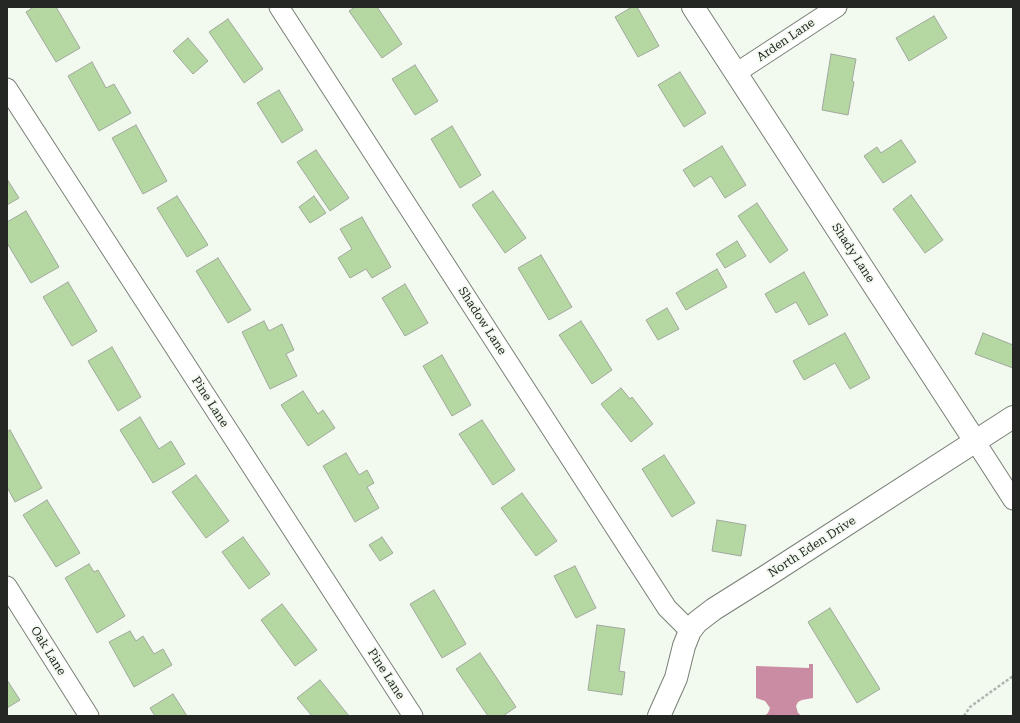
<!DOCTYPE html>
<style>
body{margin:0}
#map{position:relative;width:1020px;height:723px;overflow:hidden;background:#f2faef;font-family:"Roboto Serif",serif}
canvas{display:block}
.frame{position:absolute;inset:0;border:8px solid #242723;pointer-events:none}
</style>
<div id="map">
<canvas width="1020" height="723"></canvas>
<div class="frame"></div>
</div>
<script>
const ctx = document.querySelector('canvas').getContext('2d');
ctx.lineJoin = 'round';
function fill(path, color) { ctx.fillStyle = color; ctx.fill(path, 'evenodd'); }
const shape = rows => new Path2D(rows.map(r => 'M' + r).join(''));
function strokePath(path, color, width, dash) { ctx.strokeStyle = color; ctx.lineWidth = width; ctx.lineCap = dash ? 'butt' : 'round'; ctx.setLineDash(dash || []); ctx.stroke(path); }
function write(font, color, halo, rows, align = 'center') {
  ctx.font = font + ' "Roboto Serif",serif'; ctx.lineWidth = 3.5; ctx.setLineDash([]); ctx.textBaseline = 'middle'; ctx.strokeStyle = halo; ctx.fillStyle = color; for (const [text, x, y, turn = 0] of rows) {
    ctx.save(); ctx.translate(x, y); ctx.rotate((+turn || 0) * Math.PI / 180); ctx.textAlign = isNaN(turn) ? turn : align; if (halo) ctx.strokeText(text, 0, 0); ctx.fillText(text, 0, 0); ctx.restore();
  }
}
fill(shape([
 [809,664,813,664,813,698,802,700,798,702,796,706,798,713,802,716,764,716,768,713,770,708,765,701,756,698,756,666,809,668]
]), '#ca8ca3');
const building = shape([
 [34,7,56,7,80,48,56,62,26,12,34,7],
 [355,7,377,7,402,44,382,58,349,11,355,7],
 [632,7,637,7,659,46,638,57,615,17,632,7],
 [934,16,947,38,909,61,896,38,934,16],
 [228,19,263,69,244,83,209,32,228,19],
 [188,38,208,61,193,74,173,51,188,38],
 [831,54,856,59,852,81,854,82,848,115,822,110,831,54],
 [92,62,106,88,114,84,131,113,99,131,68,76,92,62],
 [415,65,438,101,415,115,392,79,415,65],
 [680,72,706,113,684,127,658,85,680,72],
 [279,90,303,130,282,143,257,103,279,90],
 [136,125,167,181,143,194,112,138,136,125],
 [452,126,481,175,460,188,431,139,452,126],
 [901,140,916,162,883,183,864,156,877,147,881,153,901,140],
 [722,146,746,185,725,198,711,176,694,187,683,170,722,146],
 [316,150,349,198,330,211,297,162,316,150],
 [7,179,19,198,7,205,7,179],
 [493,191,526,238,505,253,472,205,493,191],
 [911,195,943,240,925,253,893,209,911,195],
 [177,196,208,245,187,257,157,208,177,196],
 [314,196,326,213,310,223,299,207,314,196],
 [757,203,788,250,770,263,738,216,757,203],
 [26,211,59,267,31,283,7,243,7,222,26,211],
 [362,217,391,267,372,278,366,269,350,278,338,258,352,249,340,229,362,217],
 [737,241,746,256,725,268,716,254,737,241],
 [541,255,572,307,549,320,518,268,541,255],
 [218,258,251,310,228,323,196,271,218,258],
 [717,269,727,287,686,310,676,293,717,269],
 [804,272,828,315,809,325,796,302,776,313,765,294,804,272],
 [68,282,97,331,72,346,43,297,68,282],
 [405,284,428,323,405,336,382,298,405,284],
 [667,308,679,329,658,340,646,320,667,308],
 [264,321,269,331,282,324,294,350,286,354,297,376,270,389,242,332,264,321],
 [581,321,612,370,592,384,559,335,581,321],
 [845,333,870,378,850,389,835,363,804,380,793,361,845,333],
 [983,333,1013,345,1013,368,975,354,983,333],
 [112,347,141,397,118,411,88,361,112,347],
 [442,355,471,405,452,416,423,366,442,355],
 [621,388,630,399,632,397,653,424,631,442,601,404,621,388],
 [303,391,318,414,323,410,335,428,308,446,281,405,303,391],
 [140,417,159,449,171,441,185,464,153,483,120,430,140,417],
 [482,420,515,470,493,485,459,434,482,420],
 [10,430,42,488,15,502,7,487,7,432,10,430],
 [346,453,359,475,367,470,374,483,367,487,379,508,355,522,323,466,346,453],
 [664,455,695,503,672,517,642,469,664,455],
 [196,475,229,521,206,538,172,492,196,475],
 [522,493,557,541,536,556,501,508,522,493],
 [47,500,80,553,56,567,23,515,47,500],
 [717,520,746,525,741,556,712,551,717,520],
 [243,537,270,574,249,589,222,552,243,537],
 [382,537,393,553,380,561,369,545,382,537],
 [89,564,94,572,98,570,125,616,97,633,65,578,89,564],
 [575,566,596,608,576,618,554,576,575,566],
 [434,590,466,644,442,658,410,604,434,590],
 [282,604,317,650,295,666,261,620,282,604],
 [830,608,880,689,857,703,808,622,830,608],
 [597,625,625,629,619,671,625,672,622,695,588,690,597,625],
 [130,631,136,641,143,636,154,654,163,649,172,665,134,687,109,642,130,631],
 [480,653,516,707,503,716,488,716,456,669,480,653],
 [7,680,20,700,7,708,7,680],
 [320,680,349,716,312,716,297,698,320,680],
 [173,694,187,716,155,716,150,708,173,694]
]);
fill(building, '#b5d8a2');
strokePath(building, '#a0a79d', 1);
const minor = shape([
 [279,7,667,608,690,631],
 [736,73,837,7],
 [7,88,413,716],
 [975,441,1013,500],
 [7,586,89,716]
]);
const tertiary = shape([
 [693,7,975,441],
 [659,716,676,678,684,646,690,631,697,622,714,609,765,577,1013,417]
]);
strokePath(minor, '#787f75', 21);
strokePath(tertiary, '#787f75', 24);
strokePath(shape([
 [964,716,970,707,1013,676]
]), '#aeb5ac', 2.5, [3, 2]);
strokePath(minor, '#fff', 19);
strokePath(tertiary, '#fff', 22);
write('12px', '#242723', '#f2faef', [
 ["Arden Lane",786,40,-34],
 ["Shady Lane",853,253,57],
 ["Shadow Lane",482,321,57],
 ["Pine Lane",210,402,57],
 ["North Eden Drive",812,547,-33],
 ["Oak Lane",48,651,58],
 ["Pine Lane",386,674,57]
]);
</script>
